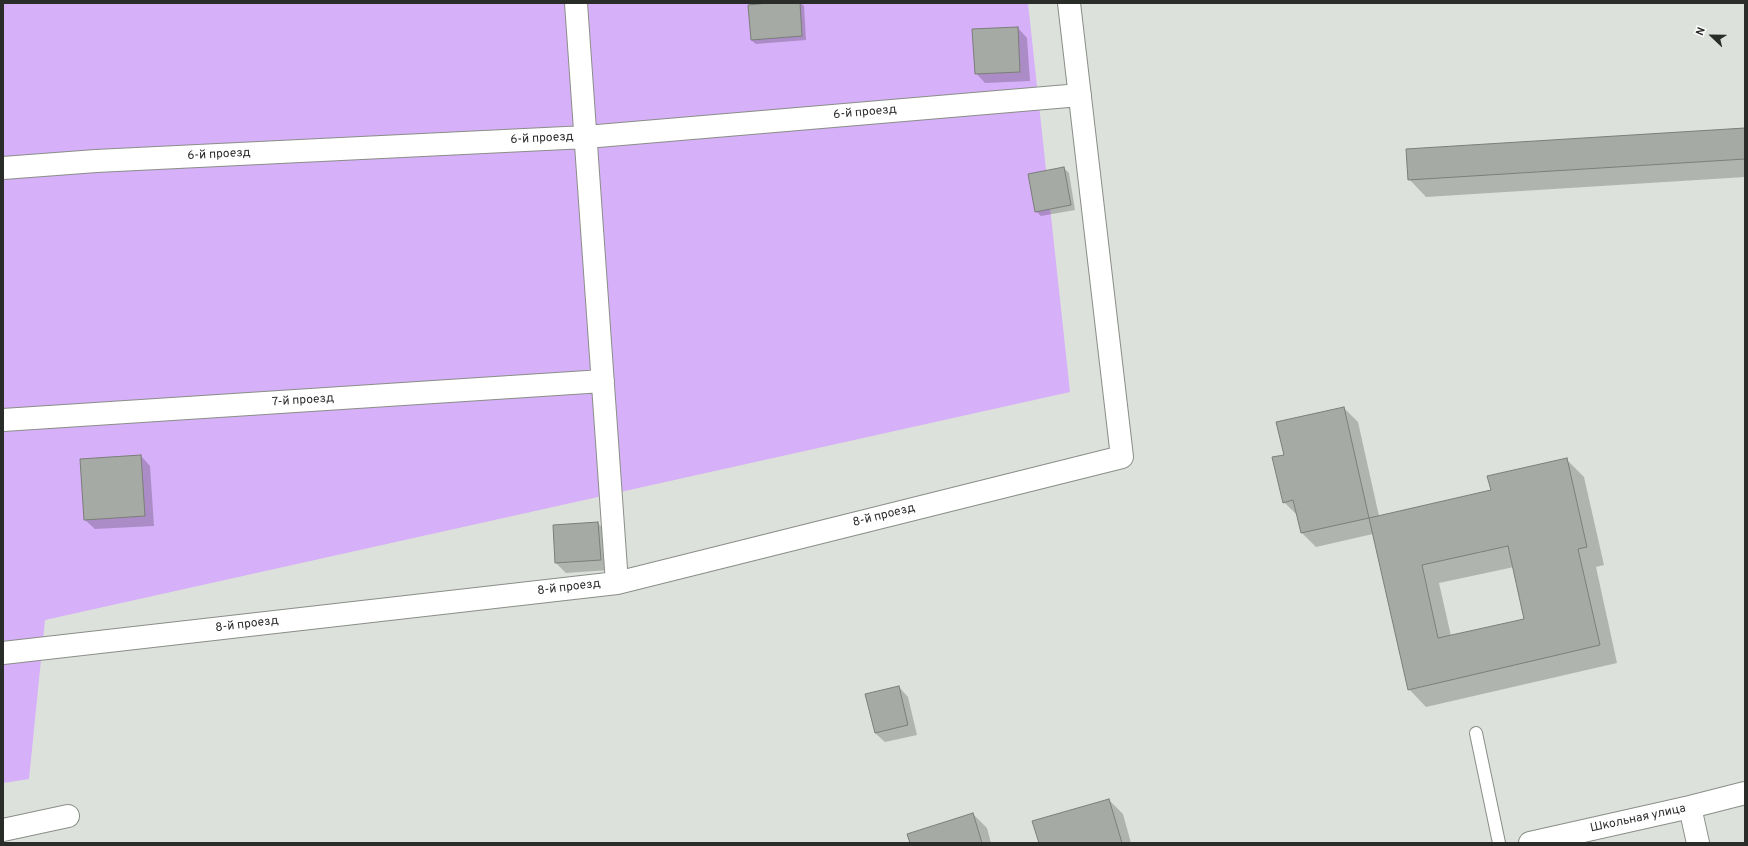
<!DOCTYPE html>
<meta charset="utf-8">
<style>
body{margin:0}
#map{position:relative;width:1748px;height:846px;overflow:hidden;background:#dde1db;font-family:Overpass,sans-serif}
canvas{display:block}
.frame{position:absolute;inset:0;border:4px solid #2a2c29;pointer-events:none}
.north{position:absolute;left:1692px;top:16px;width:40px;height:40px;-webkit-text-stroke:3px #fff;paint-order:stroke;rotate:292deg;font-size:11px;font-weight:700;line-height:16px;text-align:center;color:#2a2c29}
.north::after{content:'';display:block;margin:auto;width:14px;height:18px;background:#2a2c29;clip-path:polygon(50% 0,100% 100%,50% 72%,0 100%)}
</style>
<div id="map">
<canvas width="1748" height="846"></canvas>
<div class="frame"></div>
<div class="north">N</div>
</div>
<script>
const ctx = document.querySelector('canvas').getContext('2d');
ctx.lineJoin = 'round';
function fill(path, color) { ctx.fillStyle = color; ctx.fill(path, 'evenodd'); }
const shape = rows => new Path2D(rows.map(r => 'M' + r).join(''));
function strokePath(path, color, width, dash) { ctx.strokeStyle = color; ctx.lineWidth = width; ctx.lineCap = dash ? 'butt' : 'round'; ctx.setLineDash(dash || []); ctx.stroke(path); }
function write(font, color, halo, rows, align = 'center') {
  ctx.font = font + ' Overpass,sans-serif'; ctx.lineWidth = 3; ctx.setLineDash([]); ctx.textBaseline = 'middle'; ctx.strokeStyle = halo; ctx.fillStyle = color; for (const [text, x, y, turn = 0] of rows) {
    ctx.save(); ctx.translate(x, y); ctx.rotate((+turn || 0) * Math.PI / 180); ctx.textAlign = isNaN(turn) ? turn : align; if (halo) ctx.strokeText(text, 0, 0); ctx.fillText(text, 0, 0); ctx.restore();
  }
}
fill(shape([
 [3,3,1028,3,1070,392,45,620,29,779,3,783]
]), '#d6b0f8');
fill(shape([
 [781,3,801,3,804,6,806,40,756,44,751,40],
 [1018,28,1027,38,1030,81,985,83,976,73],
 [1745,129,1745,177,1426,197,1409,179],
 [1064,168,1069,173,1075,210,1041,216,1036,211],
 [1344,408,1358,422,1379,516,1492,491,1566,459,1584,477,1604,565,1596,567,1617,663,1426,707,1409,689,1373,534,1316,547,1302,533,1298,516,1284,502,1285,456],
 [1514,567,1525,620,1451,636,1439,583],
 [141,456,150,466,154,526,95,529,85,520],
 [598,523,607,533,610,570,566,573,556,563,554,526],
 [899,687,908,697,917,735,885,742,875,733,866,695],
 [1109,800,1123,814,1131,843,1040,843],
 [973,814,987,828,991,843,911,843]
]), '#0003');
const building = shape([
 [769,3,800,3,802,36,751,40,748,5,769,3],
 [1018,27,1020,72,975,74,972,29,1018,27],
 [1745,128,1745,159,1408,180,1406,149,1745,128],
 [1064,167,1071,205,1035,212,1028,174,1064,167],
 [1344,407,1369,518,1301,533,1293,500,1283,503,1272,457,1284,455,1276,422,1344,407],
 [141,455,145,516,84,520,80,459,141,455],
 [1567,458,1587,547,1578,549,1600,645,1408,690,1369,518,1491,490,1487,476,1567,458],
 [1508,546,1524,619,1438,638,1422,565,1508,546],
 [598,522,601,560,555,563,553,525,598,522],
 [899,686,908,725,875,733,865,694,899,686],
 [1109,799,1122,843,1039,843,1032,821,1109,799],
 [973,813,982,843,910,843,907,834,973,813]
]);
fill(building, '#a6aaa4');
strokePath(building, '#7b7e79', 1);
const lane = shape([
 [1476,733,1499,843]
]);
const street = shape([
 [576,3,617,583],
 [3,168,96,161,586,137,1080,95],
 [3,420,603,381],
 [3,653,617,583,1122,457,1069,3],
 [1690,807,1698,843],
 [3,830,68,816],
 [1530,843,1690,807,1745,793]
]);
strokePath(lane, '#8a8e88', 14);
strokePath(street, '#8a8e88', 24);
strokePath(lane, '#fff', 12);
strokePath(street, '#fff', 22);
write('12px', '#2a2c29', '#fff', [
 ["6-й проезд",865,113,-5],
 ["6-й проезд",542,139,-3],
 ["6-й проезд",219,155,-3],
 ["7-й проезд",303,401,-4],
 ["8-й проезд",884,516,-14],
 ["8-й проезд",569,588,-7],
 ["8-й проезд",247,625,-7],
 ["Школьная улица",1638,819,-12]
]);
</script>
